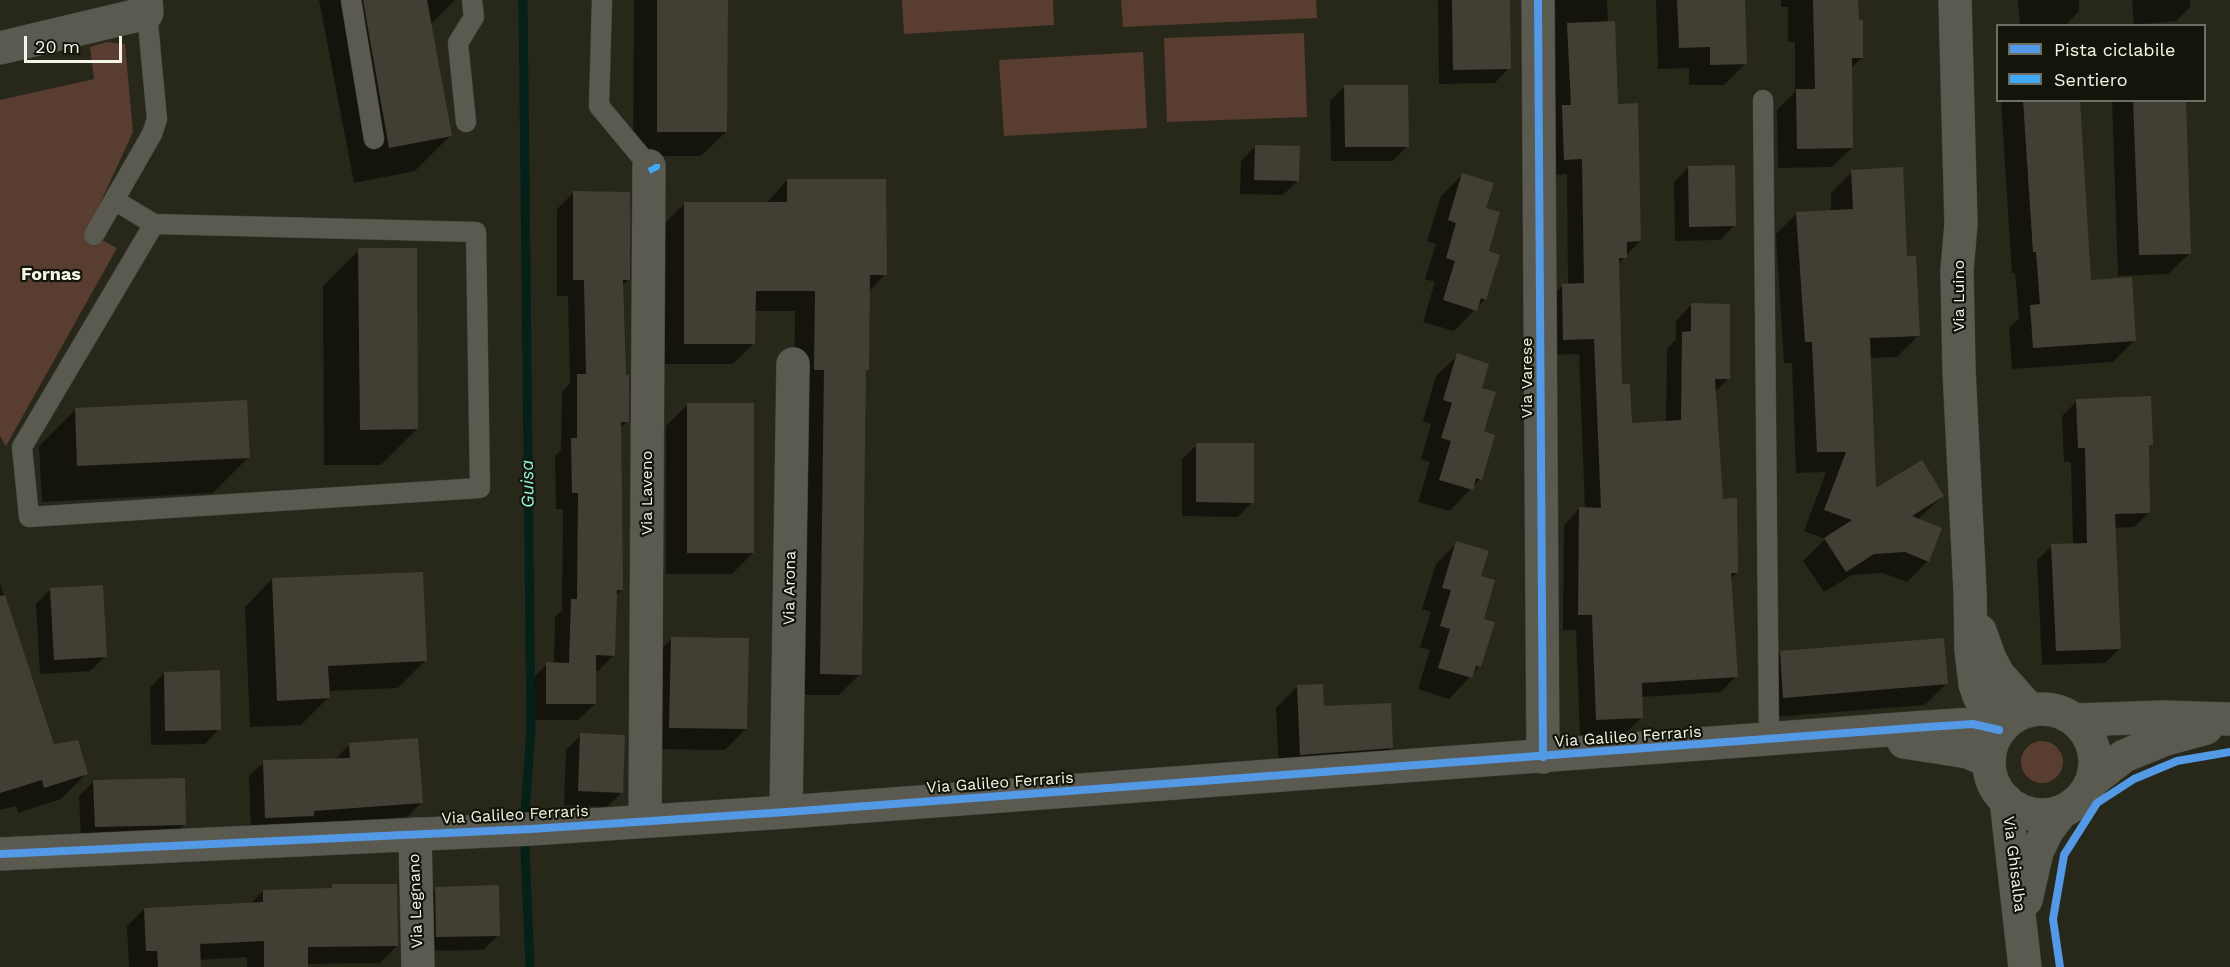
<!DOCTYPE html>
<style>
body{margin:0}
#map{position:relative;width:2230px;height:967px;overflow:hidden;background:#27271a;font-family:"Work Sans",sans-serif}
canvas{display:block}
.legend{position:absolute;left:1996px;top:24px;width:210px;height:78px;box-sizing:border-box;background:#14150a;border:2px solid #6e6f62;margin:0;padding:8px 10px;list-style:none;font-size:18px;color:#f4f5e6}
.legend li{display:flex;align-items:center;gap:12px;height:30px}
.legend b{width:30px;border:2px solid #6e6f62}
.scale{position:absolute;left:24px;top:36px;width:98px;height:27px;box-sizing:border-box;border:3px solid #f4f5e6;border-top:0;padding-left:8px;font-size:18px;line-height:21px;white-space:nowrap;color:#f4f5e6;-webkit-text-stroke:4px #14150a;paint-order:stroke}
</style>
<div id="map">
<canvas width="2230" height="967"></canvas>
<ul class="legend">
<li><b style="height:8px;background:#5399e6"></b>Pista ciclabile</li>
<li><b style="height:8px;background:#3fa9f5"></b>Sentiero</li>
</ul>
<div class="scale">20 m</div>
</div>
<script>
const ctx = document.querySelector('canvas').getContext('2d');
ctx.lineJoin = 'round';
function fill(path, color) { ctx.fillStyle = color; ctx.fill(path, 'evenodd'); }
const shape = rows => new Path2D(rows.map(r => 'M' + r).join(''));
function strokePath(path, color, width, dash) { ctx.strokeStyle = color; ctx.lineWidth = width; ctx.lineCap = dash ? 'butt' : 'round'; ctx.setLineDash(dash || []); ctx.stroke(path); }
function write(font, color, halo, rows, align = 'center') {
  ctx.font = font + ' "Work Sans",sans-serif'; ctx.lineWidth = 4.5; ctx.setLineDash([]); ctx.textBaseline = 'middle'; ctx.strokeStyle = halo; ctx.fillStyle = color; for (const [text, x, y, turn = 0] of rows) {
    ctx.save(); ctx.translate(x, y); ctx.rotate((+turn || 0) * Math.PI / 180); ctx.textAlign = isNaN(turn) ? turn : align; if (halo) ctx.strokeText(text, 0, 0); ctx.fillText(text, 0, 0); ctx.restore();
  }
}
fill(shape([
 [902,0,1053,0,1054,25,904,34],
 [1121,0,1316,0,1317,18,1123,27],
 [1304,33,1307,117,1167,122,1164,38],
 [107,42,125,44,133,132,87,232,117,248,6,446,0,436,0,100,94,79,90,47],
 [1143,52,1147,128,1004,136,999,60],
 '2021 762a21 21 0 1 1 42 0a21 21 0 1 1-42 0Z'
]), '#593d30');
fill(shape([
 [319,0,455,0,430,25,451,135,415,171,354,183],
 [634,0,726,0,726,132,701,156,633,156],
 [1438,0,1508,0,1509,68,1495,83,1439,84],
 [1546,0,1607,0,1608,23,1617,105,1640,241,1617,265,1620,386,1631,424,1666,422,1667,349,1676,339,1676,321,1691,305,1729,378,1714,393,1721,500,1737,573,1730,579,1736,676,1721,692,1641,697,1642,717,1626,733,1580,735,1576,630,1563,630,1564,525,1579,509,1585,509,1579,354,1548,355,1547,301,1563,285,1568,285,1567,174,1549,175,1547,122,1555,114,1551,12],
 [1656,0,1744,0,1746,63,1724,85,1689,85,1689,68,1658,69],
 [1781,0,1857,0,1862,58,1851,68,1852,148,1832,167,1778,168,1777,110,1795,92,1795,42,1788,42,1788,7,1781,7],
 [2018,0,2079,0,2079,11,2065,26,2020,26],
 [2132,0,2190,0,2190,7,2176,21,2134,25],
 [1345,86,1407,146,1393,161,1331,161,1330,101],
 [2003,100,2078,100,2089,282,2135,340,2113,362,2012,369,2009,328,2019,318,2015,273,2012,273,2001,102],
 [2112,100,2184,100,2190,253,2168,274,2118,276],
 [1256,146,1298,180,1283,195,1240,194,1241,161],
 [1688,168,1735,225,1720,240,1675,241,1674,182],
 [1852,172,1906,258,1919,335,1897,357,1869,358,1874,491,1943,496,1917,520,1928,561,1907,582,1883,573,1852,575,1824,592,1803,561,1825,539,1804,531,1826,472,1796,473,1792,363,1784,363,1776,234,1797,213,1831,211,1831,193],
 [1462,175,1484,209,1487,252,1485,299,1454,331,1423,322,1435,282,1425,279,1436,244,1427,241,1441,196],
 [787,180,885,275,868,292,867,369,864,373,860,674,839,695,800,695,794,390,795,311,754,311,754,343,733,364,664,364,664,224,685,203,767,203],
 [573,193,628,280,622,286,627,421,620,429,622,590,615,596,614,655,598,671,595,671,595,704,578,720,531,720,531,680,547,664,554,664,555,617,562,610,563,509,556,509,555,456,561,450,562,392,570,383,568,296,557,296,557,209],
 [359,250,417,429,381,465,324,465,323,286],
 [1458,355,1480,389,1482,432,1480,479,1450,511,1418,502,1430,462,1421,459,1431,424,1423,421,1436,376],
 [2077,401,2151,444,2147,448,2149,513,2134,527,2114,528,2120,648,2105,663,2042,665,2037,560,2052,546,2073,545,2071,462,2064,462,2062,416],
 [688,404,753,553,732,574,666,574,666,426],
 [75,410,249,457,213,493,42,502,39,446],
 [1197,445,1252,502,1238,517,1182,516,1182,459],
 [1457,543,1479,577,1482,620,1480,666,1449,699,1418,689,1430,650,1420,647,1431,612,1422,609,1436,564],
 [272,579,425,661,398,688,328,691,328,698,301,725,250,727,245,607],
 [0,583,53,746,87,773,61,799,18,813,16,806,0,810],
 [51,589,105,657,90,671,40,674,36,604],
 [671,639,746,729,725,750,649,749,650,660],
 [1781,653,1946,684,1925,705,1762,718,1759,674],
 [164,673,219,729,205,744,151,745,150,688],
 [1297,687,1323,708,1392,747,1370,769,1279,775,1276,708],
 [581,735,622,792,607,807,564,805,566,750],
 [350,744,421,803,407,817,304,824,251,831,249,776,264,762,334,760],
 [94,781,185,824,170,839,81,841,79,796],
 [333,885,397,946,380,963,307,964,307,967,247,967,247,957,199,960,199,967,129,967,127,926,144,909,250,904,263,891,329,890],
 [436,888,498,936,483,950,422,951,421,903]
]), '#0007');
strokePath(shape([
 [523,0,531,729,524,826,530,967]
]), '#042019', 9);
fill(shape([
 [363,0,427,0,452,136,389,148],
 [657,0,728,0,727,132,657,132],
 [1452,0,1510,0,1511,69,1453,70],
 [1677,0,1745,0,1747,64,1710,65,1710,47,1679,48],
 [1813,0,1858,0,1859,20,1863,20,1863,58,1852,58,1853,148,1797,149,1796,89,1815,89],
 [1615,21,1618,104,1638,103,1641,241,1627,242,1627,258,1619,258,1622,384,1630,384,1632,423,1681,420,1682,332,1691,331,1691,303,1730,304,1730,379,1715,379,1723,499,1737,498,1738,573,1731,573,1738,677,1642,683,1643,718,1596,720,1592,615,1578,615,1579,507,1601,508,1594,339,1563,340,1562,284,1584,283,1582,159,1564,160,1562,105,1571,105,1567,23],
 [1344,85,1408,85,1409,147,1345,147],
 [2023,100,2080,100,2091,280,2132,277,2136,341,2033,348,2030,305,2040,304,2036,252,2033,252],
 [2133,100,2186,100,2191,254,2139,255],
 [1255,145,1300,146,1299,181,1254,180],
 [1735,165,1736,226,1689,227,1688,166],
 [1903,167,1907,256,1916,256,1920,336,1870,338,1876,488,1922,460,1944,496,1912,516,1942,528,1929,562,1905,552,1874,554,1846,572,1824,538,1852,520,1824,510,1846,452,1817,452,1812,342,1805,342,1796,212,1853,209,1851,170],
 [1462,173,1494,183,1486,208,1500,212,1489,251,1500,255,1486,300,1481,298,1477,311,1443,300,1455,261,1446,258,1456,223,1448,220],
 [787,179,886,179,887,275,870,275,869,370,866,370,862,675,820,674,824,370,814,370,815,291,756,291,755,344,684,344,684,202,787,202],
 [573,191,630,192,630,280,623,280,626,375,629,375,629,422,621,422,623,590,617,590,615,656,596,655,596,704,546,704,546,662,569,663,571,599,577,599,578,493,572,493,571,438,577,438,577,374,586,374,584,280,573,280],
 [358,248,417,248,418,429,360,430],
 [1457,353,1489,364,1482,388,1496,392,1484,431,1495,435,1482,480,1476,478,1473,490,1439,480,1451,441,1441,438,1452,403,1443,400],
 [2151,396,2153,445,2149,445,2150,513,2115,514,2121,649,2056,651,2051,544,2087,543,2085,448,2078,448,2076,399],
 [247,400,250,458,77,466,75,408],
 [687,403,754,403,754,553,687,553],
 [1196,443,1254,443,1254,503,1196,502],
 [1456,541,1489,551,1481,576,1495,580,1484,619,1495,622,1481,667,1476,666,1472,678,1438,668,1450,629,1440,626,1451,590,1442,588],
 [423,572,427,661,328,666,330,698,277,701,272,578],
 [103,585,107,657,54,660,50,588],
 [5,595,54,744,78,740,88,774,44,788,42,780,0,793,0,596],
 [671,637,749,638,747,729,669,728],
 [1944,638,1948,684,1783,698,1780,651],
 [220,670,221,730,165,731,164,672],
 [1323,684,1324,706,1391,703,1393,748,1300,755,1297,685],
 [580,733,625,735,623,793,578,791],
 [418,738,423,803,314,811,314,816,265,818,263,760,350,758,349,743],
 [185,778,186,825,95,827,93,780],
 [332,884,397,884,398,946,308,947,308,967,264,967,264,941,200,944,201,967,158,967,157,951,146,951,144,908,263,902,263,890,332,888],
 [499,885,500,936,436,937,435,887]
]), '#413f34');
const service = shape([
 [351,0,374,139],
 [602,0,599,106,649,166],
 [1763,100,1769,740],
 [466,122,458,43,474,17,472,0],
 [114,200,154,224,22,447,29,517,480,488,476,232,154,224],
 [94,235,152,134,157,119,147,13]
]);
const minor = shape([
 [1538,0,1543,757],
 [1955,0,1961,224,1957,270,1959,370,1970,591,1971,650,1975,684,1979,696,1985,707,2003,726],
 [0,48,147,13,146,0],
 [1980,631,1990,659,1998,674,2030,710],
 [1904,742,1968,752,1989,761],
 [786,812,793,364],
 [645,820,649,166],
 [415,834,418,967],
 [0,854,531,829,786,812,1927,727,1973,724,1999,730]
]);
const tertiary = shape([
 '1989 762a53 53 0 1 1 106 0a53 53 0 1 1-106 0Z',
 [2075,720,2162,717,2230,719],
 [2092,781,2124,756,2166,739,2206,728],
 [2006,800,2025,967],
 [2026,900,2037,852,2047,831,2062,811]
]);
strokePath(service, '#404137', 21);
strokePath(minor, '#404137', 34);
strokePath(tertiary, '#404137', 34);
strokePath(service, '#5a5a50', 20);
strokePath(minor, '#5a5a50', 33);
strokePath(tertiary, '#5a5a50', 33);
strokePath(shape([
 [649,171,657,167,657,160]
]), '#3fa9f5', 6, [12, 6]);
strokePath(shape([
 [1538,0,1543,757],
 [0,854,531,829,786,812,1927,727,1973,724,1999,730],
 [2060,967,2053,919,2064,855,2097,803,2134,779,2177,761,2230,752]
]), '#5399e6', 8);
write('16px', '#f4f5e6', '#14150a', [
 ["Via Luino",1959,296,-90],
 ["Via Varese",1527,378,-90],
 ["Via Laveno",647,493,-90],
 ["Via Arona",790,588,-89],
 ["Via Galileo Ferraris",1628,737,-4],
 ["Via Galileo Ferraris",1000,783,-4],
 ["Via Galileo Ferraris",515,815,-3],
 ["Via Ghisalba",2014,864,83],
 ["Via Legnano",416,901,-92]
]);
write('bold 18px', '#f4f5e6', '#14150a', [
 ["Fornas",51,275]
]);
write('italic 18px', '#91f3df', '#14150a', [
 ["Guisa",528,484,-91]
]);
</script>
